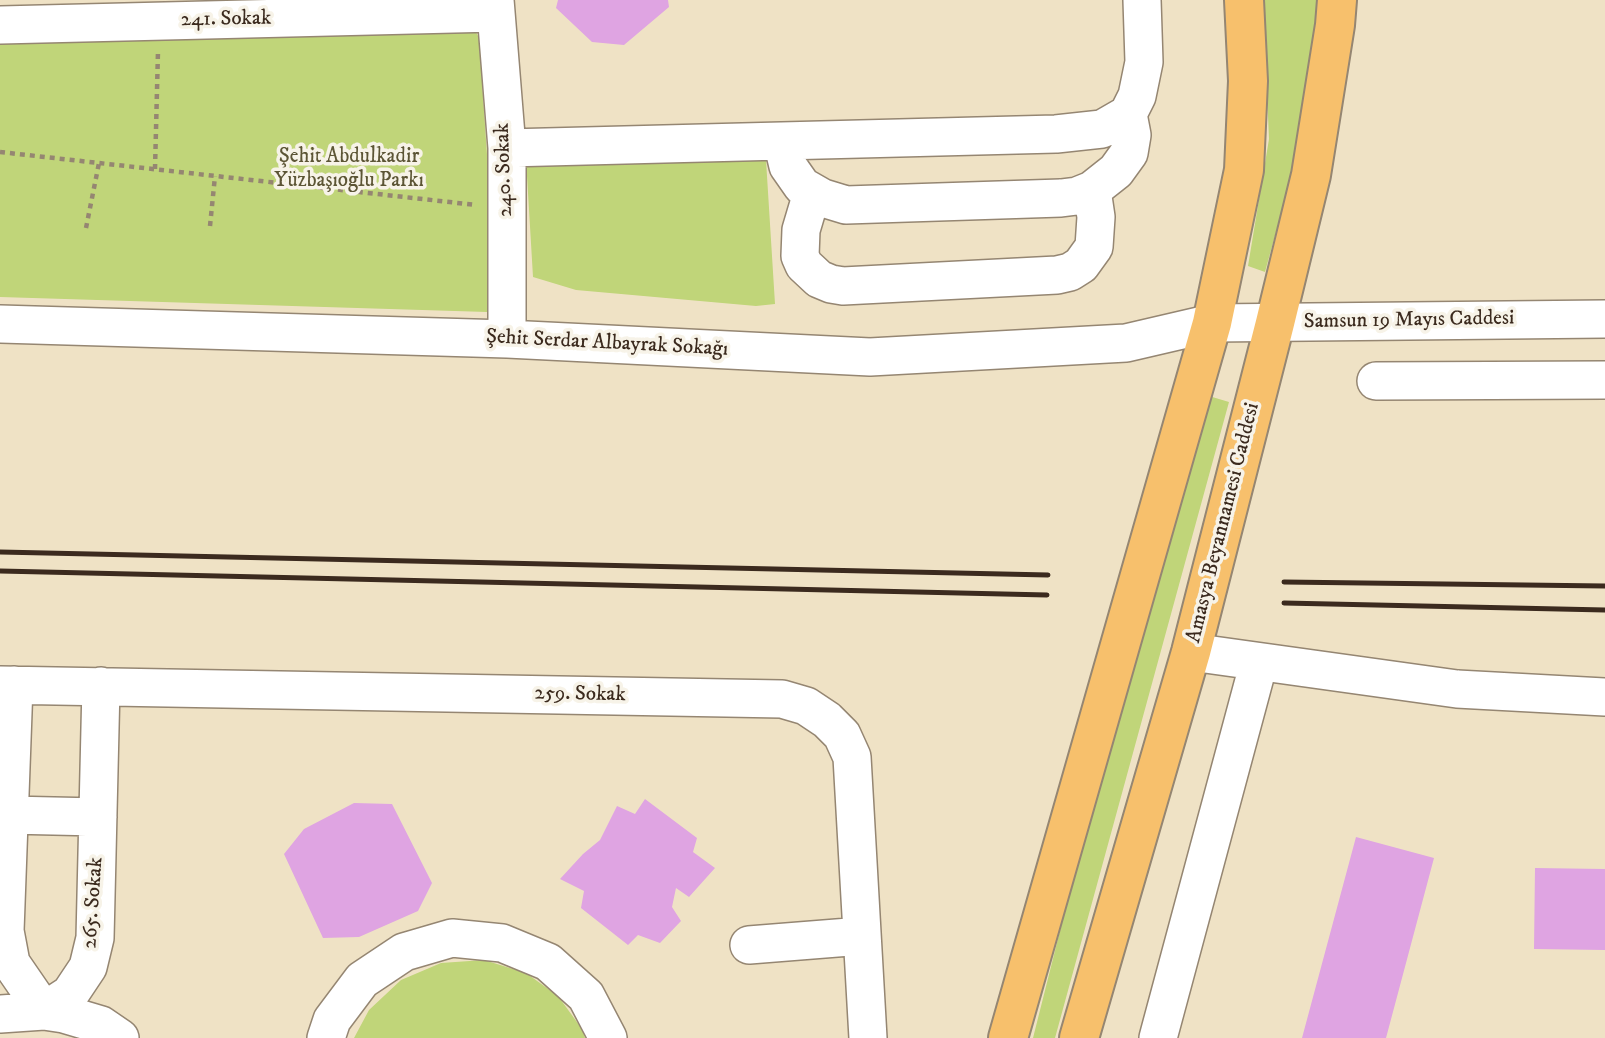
<!DOCTYPE html>
<meta charset="utf-8">
<style>
body{margin:0}
canvas{display:block;background:#efe2c5}
</style>
<canvas width="1605" height="1038"></canvas>
<script>
const ctx = document.querySelector('canvas').getContext('2d');
ctx.lineJoin = 'round';
function fill(path, color) { ctx.fillStyle = color; ctx.fill(path, 'evenodd'); }
const shape = rows => new Path2D(rows.map(r => 'M' + r).join(''));
function strokePath(path, color, width, dash) { ctx.strokeStyle = color; ctx.lineWidth = width; ctx.lineCap = dash ? 'butt' : 'round'; ctx.setLineDash(dash || []); ctx.stroke(path); }
function write(font, color, halo, rows, align = 'center') {
  ctx.font = font + ' "IM FELL DW Pica",serif'; ctx.lineWidth = 7; ctx.setLineDash([]); ctx.textBaseline = 'middle'; ctx.strokeStyle = halo; ctx.fillStyle = color; for (const [text, x, y, turn = 0] of rows) {
    ctx.save(); ctx.translate(x, y); ctx.rotate((+turn || 0) * Math.PI / 180); ctx.textAlign = isNaN(turn) ? turn : align; if (halo) ctx.strokeText(text, 0, 0); ctx.fillText(text, 0, 0); ctx.restore();
  }
}
fill(shape([
 [1263,0,1322,0,1301,140,1265,272,1248,266,1269,139],
 [468,30,476,32,479,38,492,227,487,312,0,297,0,41],
 [765,144,775,304,756,306,576,290,533,277,526,159],
 [1209,396,1229,402,1055,1038,1033,1038,1094,796],
 [484,960,526,973,558,996,582,1029,585,1038,354,1038,369,1010,401,980,441,963]
]), '#c0d579');
fill(shape([
 [558,0,668,0,669,7,624,45,592,42,556,8],
 [645,799,697,838,693,852,715,868,689,897,676,888,672,907,681,921,660,943,638,935,628,945,581,908,584,891,560,879,583,854,600,840,617,806,635,814],
 [354,803,392,804,432,883,418,911,359,937,323,938,284,854,304,829],
 [1356,837,1434,858,1386,1038,1302,1038],
 [1535,868,1605,869,1605,950,1534,949]
]), '#dfa4e2');
const minor = shape([
 [495,0,507,148,507,339],
 [0,25,495,13],
 [782,141,788,166,802,186,823,198,846,205,1061,198,1077,196,1092,190,1116,171,1129,153,1132,135,1128,114],
 [507,148,1056,134,1102,129,1128,114,1137,96,1144,62,1142,0],
 [812,193,801,230,800,256,804,265,819,279,831,284,843,286,1057,275,1070,272,1081,265,1094,247,1096,217,1092,190],
 [0,324,507,339,870,357,1126,343,1212,323,1605,319],
 [1376,381,1605,380],
 [1191,652,1457,689,1605,697],
 [0,685,782,699,806,706,827,720,842,735,852,757,868,1038],
 [14,685,5,931,11,963,44,1011,70,994,88,967,95,938,101,686],
 [9,815,98,817],
 [749,945,862,936],
 [0,1014,44,1011,64,1014,101,1025,120,1038],
 [326,1038,332,1020,362,980,404,952,452,938,502,943,548,962,586,996,608,1038],
 [1158,1038,1259,662]
]);
const major = shape([
 [1008,1038,1212,323,1244,170,1248,81,1244,0],
 [1079,1038,1191,652,1275,323,1311,175,1335,25,1337,0]
]);
strokePath(minor, '#958672', 40);
strokePath(major, '#958672', 42);
strokePath(shape([
 [0,152,476,205],
 [155,169,158,51],
 [210,226,215,176],
 [86,228,99,163]
]), '#958672', 4.5, [5, 5]);
strokePath(minor, '#fff', 37);
strokePath(major, '#f7c06c', 38);
strokePath(shape([
 [0,552,1048,575],
 [0,571,1047,595],
 [1284,582,1605,586],
 [1284,603,1605,610]
]), '#3b2a1e', 5);
write('21px', '#3b2a1e', '#f7f3e8', [
 ["241. Sokak",226,20,-1],
 ["240. Sokak",505,170,-92],
 ["Samsun 19 Mayıs Caddesi",1409,321,-1],
 ["Şehit Serdar Albayrak Sokağı",607,344,3],
 ["Amasya Beyannamesi Caddesi",1224,523,-76],
 ["259. Sokak",580,695,1],
 ["265. Sokak",94,903,-86]
]);
write('21px', '#5c5535', '#f7f3e8', [
 ["Şehit Abdulkadir",349,158],
 ["Yüzbaşıoğlu Parkı",349,182]
]);
</script>
